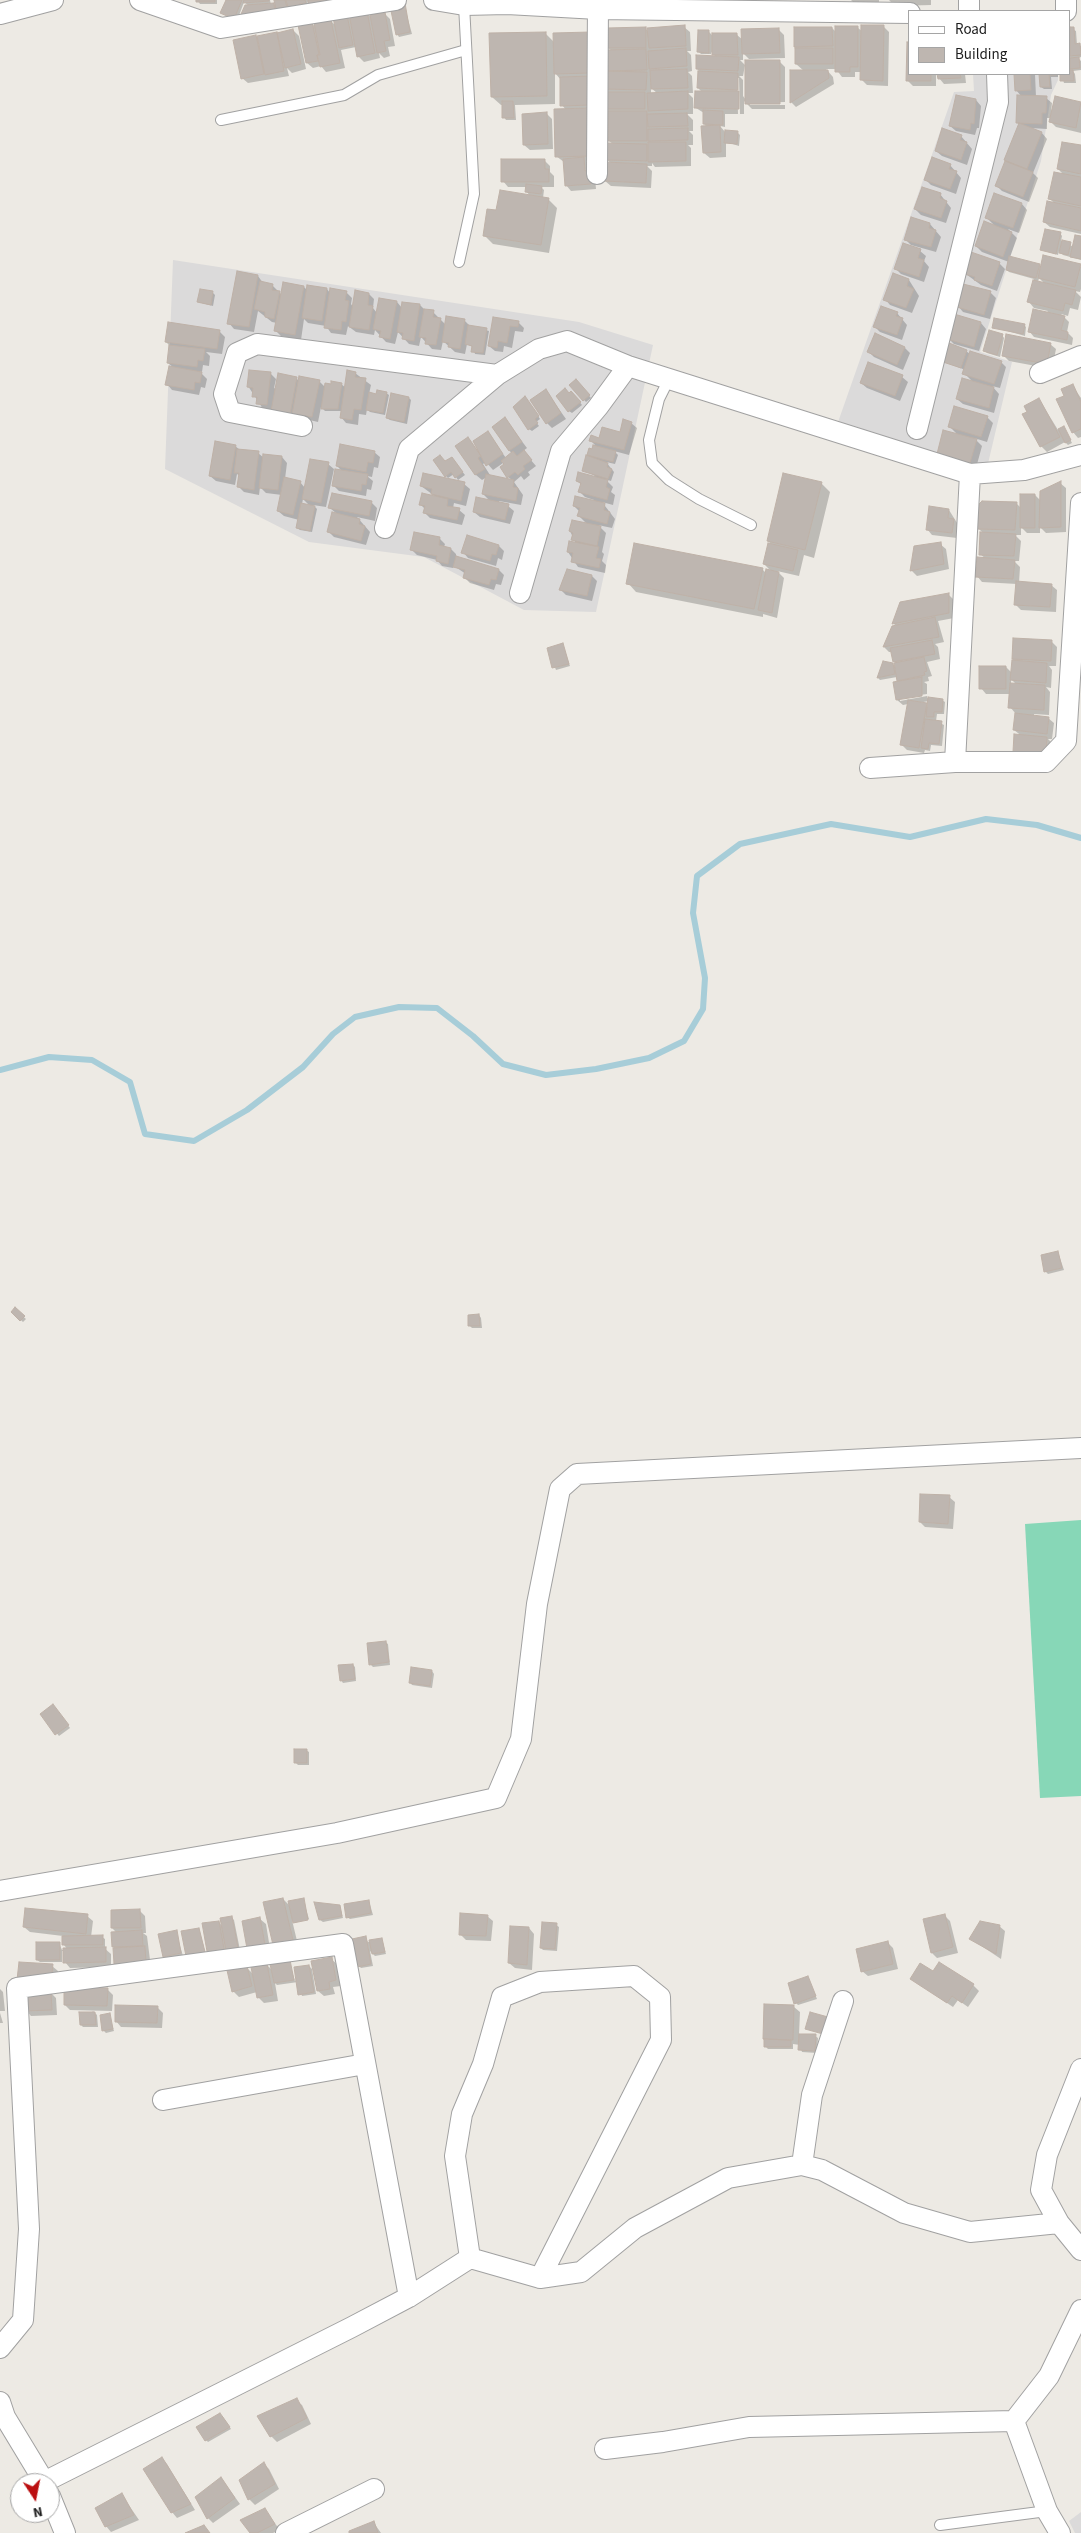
<!DOCTYPE html>
<style>
body{margin:0}
#map{position:relative;width:1081px;height:2533px;overflow:hidden;background:#edeae4;font-family:"Source Sans 3",sans-serif}
canvas{display:block}
.legend{position:absolute;left:908px;top:10px;width:162px;height:65px;box-sizing:border-box;background:#fff;border:1px solid #a5a5a5;margin:0;padding:6px 9px;list-style:none;font-size:15px;color:#1d1d1d}
.legend li{display:flex;align-items:center;gap:10px;height:25px}
.legend b{width:25px;border:1px solid #a5a5a5}
.north{position:absolute;left:10px;top:2473px;width:50px;height:50px;box-sizing:border-box;background:#fff;border:1px solid #a5a5a5;border-radius:50%;rotate:169deg;font-size:14px;font-weight:700;line-height:20px;text-align:center;color:#1d1d1d}
.north::after{content:'';display:block;margin:auto;width:18px;height:22px;background:#bb0f11;clip-path:polygon(50% 0,100% 100%,50% 72%,0 100%)}
</style>
<div id="map">
<canvas width="1081" height="2533"></canvas>
<ul class="legend">
<li><b style="height:6px;background:#fff"></b>Road</li>
<li><b style="height:14px;background:#beb6b0"></b>Building</li>
</ul>
<div class="north">N</div>
</div>
<script>
const ctx = document.querySelector('canvas').getContext('2d');
ctx.lineJoin = 'round';
function fill(path, color) { ctx.fillStyle = color; ctx.fill(path, 'evenodd'); }
const shape = rows => new Path2D(rows.map(r => 'M' + r).join(''));
function strokePath(path, color, width, dash) { ctx.strokeStyle = color; ctx.lineWidth = width; ctx.lineCap = dash ? 'butt' : 'round'; ctx.setLineDash(dash || []); ctx.stroke(path); }
fill(shape([
 [973,74,1058,74,1058,80,1051,95,1041,161,980,352,1012,362,986,472,837,425,954,92,974,91],
 [173,260,579,322,653,345,596,612,524,610,424,557,309,542,165,469],
 [1081,2512,1081,2533,1075,2533,1069,2521]
]), '#dbdada');
fill(shape([
 [1081,1520,1081,1796,1040,1798,1025,1524]
]), '#87d7b7');
fill(shape([
 [197,0,217,0,217,4,200,4],
 [226,0,270,0,271,5,276,4,275,0,347,0,315,11,307,2,308,5,289,13,249,6,244,2,237,21,222,13],
 [851,0,879,0,879,2,855,4],
 [889,0,931,0,931,5,895,6],
 [404,4,412,34,399,37,397,34],
 [366,12,370,16,384,13,390,19,395,46,388,47,390,56,384,58,379,53,380,58,364,62,358,56,356,47,341,50,345,68,326,72,321,66,313,68,307,63,300,26,312,24,316,27,331,21,336,26,347,16,351,20],
 [684,27,690,32,691,51,687,51,691,55,692,71,688,72,692,76,693,93,688,93,693,98,693,114,687,114,693,120,693,131,689,131,693,135,693,145,688,145,691,148,691,166,655,167,652,163,652,166,647,166,652,171,651,188,611,186,605,181,612,164,607,160,613,144,609,141,609,114,604,109,609,93,605,89,606,52,612,51,608,48,645,28,649,32],
 [651,88,657,93,651,94],
 [884,27,889,32,888,86,867,85,862,80,862,72,855,72,855,77,842,77,836,69,826,69,833,77,834,84,796,107,791,102,804,71,796,64,795,46,832,28,836,32,858,28,863,32],
 [1070,28,1076,31,1077,45,1081,46,1081,57,1078,58,1081,61,1081,70,1073,71,1075,74,1076,83,1064,83,1061,74,1070,74],
 [778,29,784,35,785,58,749,59,743,53,743,60,740,60,745,65,743,76,739,76,743,80,743,96,746,100,779,61,785,67,785,102,750,103,750,105,785,105,785,109,752,109,744,101,744,114,740,114,739,78,737,78,738,114,725,114,725,127,720,126,726,133,737,132,740,135,739,146,726,142,726,157,710,158,704,153,707,127,704,124,704,113,696,108,702,92,698,88,701,73,697,69,717,58,711,52,711,54,701,54,699,52,709,32,713,36,737,35,743,40],
 [293,30,299,36,306,69,292,73,287,68,289,76,248,83,242,78,235,41],
 [545,33,554,42,590,34,596,161,586,161,595,178,596,189,571,191,566,185,564,162,556,156,566,110,562,105,561,80,555,73,555,104,515,105,516,120,506,120,504,117,504,105,501,105,492,97],
 [910,74,936,74,936,86,913,86,907,80],
 [939,74,965,74,966,83,944,84,939,78],
 [1015,74,1035,74,1036,97,1046,98,1052,103,1051,112,1056,97,1081,103,1081,133,1056,127,1051,122,1051,118,1047,118,1047,129,1030,128,1042,133,1047,139,1033,173,1038,178,1029,202,1002,191,997,186,1020,125,1017,122,1022,97,1016,90],
 [1040,74,1058,74,1058,77,1051,77,1052,89,1044,89,1041,87],
 [976,100,981,106,979,128,977,128,975,135,956,131,950,126],
 [547,114,552,119,553,149,530,150,524,145],
 [961,136,972,149,967,165,942,156,936,151],
 [1081,147,1081,234,1050,227,1044,222,1055,204,1050,199,1064,175,1058,169],
 [544,160,550,166,550,172,554,176,554,187,541,187,544,190,543,198,548,199,557,208,549,253,493,244,484,235,497,212,531,197,526,191,527,187,508,187,503,181],
 [950,165,961,178,956,194,931,185,925,179],
 [940,194,951,208,946,223,921,215,915,209],
 [995,195,1022,204,1027,210,1019,233,1008,229,1017,238,1010,257,1042,267,1081,267,1081,289,1080,292,1075,291,1081,297,1078,310,1070,308,1068,316,1061,314,1069,322,1067,332,1073,338,1072,345,1034,337,1029,331,1048,311,1034,308,1029,302,1034,279,1009,272,1007,270,1009,262,982,252,976,246,996,227,987,218],
 [1039,278,1045,284,1038,282],
 [930,224,941,237,936,252,911,245,905,239],
 [1060,233,1062,236,1061,241,1074,247,1081,237,1081,260,1063,255,1059,251,1058,255,1042,250],
 [920,251,926,256,924,261,929,267,924,282,901,274,895,268],
 [999,263,1005,269,997,291,981,285,963,272],
 [894,275,909,280,919,296,912,313,890,305,885,299],
 [258,276,263,283,272,285,282,295,304,287,307,290,327,289,330,293,346,292,352,298,351,304,353,307,369,294,374,299,373,308,377,313,397,302,402,308,420,305,425,310,433,312,446,325,464,320,470,326,489,331,485,355,475,354,473,347,467,344,465,354,455,352,443,341,441,350,432,349,421,337,419,346,409,344,398,332,395,344,386,342,375,330,374,335,356,332,348,326,346,335,331,333,326,326,308,323,304,319,301,340,281,336,276,331,277,323,272,322,258,311,254,332,234,329,229,323],
 [990,292,996,298,990,319,963,312,958,306],
 [213,293,215,295,213,306,198,302],
 [897,313,907,325,902,340,880,332,875,327],
 [955,315,981,323,986,329,979,351,954,344,948,338],
 [494,318,518,322,524,328,523,332,515,331,512,348,504,346,503,352,495,351,489,346],
 [1024,325,1026,327,1025,336,993,327],
 [219,331,225,337,222,354,206,352,210,356,209,366,203,365,202,372,199,371,207,379,205,388,201,387,199,395,172,390,167,384,174,368,168,363,170,346,166,342],
 [1002,335,1004,338,1000,357,987,353,985,351],
 [1050,344,1056,349,1052,369,1009,361,1003,355],
 [905,348,910,353,903,370,874,357,869,352],
 [966,351,970,354,1001,362,1006,367,1000,388,992,386,999,394,994,413,963,404,957,399,973,382,964,373,965,370,944,361],
 [270,373,276,379,274,388,276,389,296,378,299,381,319,381,326,388,341,384,346,388,355,373,371,385,369,394,377,395,386,393,389,395,385,415,370,412,367,409,366,415,359,414,358,425,346,423,341,417,342,411,325,411,321,407,318,422,263,409,248,386],
 [902,377,908,382,900,401,867,388,861,383],
 [576,381,591,398,586,402,571,385],
 [1072,385,1081,398,1081,437,1078,438,1073,432,1066,396],
 [546,391,566,419,552,428,547,423],
 [569,394,574,395,582,405,572,413,569,411],
 [409,398,411,400,407,424,390,420,387,418],
 [1039,399,1058,430,1064,428,1072,443,1068,445,1065,442,1047,452,1041,446,1028,412],
 [527,400,540,419,536,422,539,426,532,431,529,429],
 [987,417,993,423,987,442,974,438,982,446,976,468,944,459,958,435,949,426],
 [505,419,527,448,523,451,536,466,528,472,530,475,524,480,521,476,514,482,523,495,521,505,499,501,499,503,508,506,514,511,510,524,480,517,474,512,491,502,483,494,487,477,482,480,476,475,456,446,468,439,480,454,488,433,506,458,512,454,493,427],
 [506,461,508,477,512,480,488,476,490,475,483,464,486,462,493,470],
 [631,423,637,428,629,455,614,451,618,455,615,464,606,462,614,472,611,481,605,479,613,487,611,492,615,495,613,505,602,502,615,519,612,528,598,525,606,533,602,552,604,554,602,561,606,565,605,573,578,567,568,552,576,544,570,531,588,525,579,516,580,512,574,506,593,502,594,500,585,497,580,492,582,485,577,481,594,478,595,476,584,470,587,456,595,445,591,441,620,433],
 [235,446,240,450,258,453,264,458,282,457,287,463,285,479,300,482,305,488,328,464,334,469,326,507,313,505,317,509,312,532,300,530,297,528,299,520,284,516,278,511,282,495,266,493,260,487,259,495,244,492,239,487,240,476,237,474,235,485,216,481,210,476],
 [303,499,310,506,302,504],
 [374,452,380,457,378,468,374,467,372,477,367,476,373,481,371,490,367,489,366,496,339,491,334,486,343,472,337,466],
 [454,461,465,475,458,480,454,474,448,478,446,476,446,463],
 [821,483,830,492,814,558,804,555,799,576,777,571,784,578,777,618,763,614,763,617,636,592,628,583,762,569,766,573,771,571,764,564,773,546,768,541],
 [1060,483,1066,488,1066,532,1046,533,1040,527,1040,533,1027,533,1021,527,1021,535,1015,535,1021,541,1019,561,1014,561,1020,567,1019,583,1051,585,1057,590,1056,612,1021,610,1015,604,1017,584,982,582,977,576,986,559,980,554,984,534,978,528,1016,503,1021,508,1035,495,1041,501],
 [464,484,470,489,466,506,454,503,453,508,459,510,465,515,462,525,430,518,425,513,425,509,421,505,436,497,421,486],
 [372,503,377,508,375,521,357,517,370,532,366,545,334,537,329,532,337,514,330,508],
 [949,510,959,526,957,538,932,535,927,529],
 [440,539,445,544,444,547,451,549,456,554,456,557,499,570,504,575,501,585,496,584,494,590,470,583,465,578,466,574,454,566,453,568,442,566,437,560,417,555,412,550],
 [940,544,946,549,949,569,917,576,911,570],
 [499,546,504,551,502,560,498,558,496,566,468,558,463,552],
 [592,576,597,581,592,601,566,595,560,589,563,580],
 [948,594,954,600,954,618,938,621,944,642,935,644,938,647,940,659,927,662,932,676,928,677,929,681,924,682,927,684,927,694,900,698,900,701,927,696,927,698,942,700,945,702,944,714,937,714,936,721,944,725,942,746,931,745,930,751,925,750,924,753,907,750,901,744,908,704,903,705,897,700,897,677,880,680,878,678,892,664,896,668,892,652,889,652,884,647,893,627,896,626,894,624,901,603],
 [929,701,928,707,918,703],
 [1014,639,1051,641,1057,647,1056,666,1049,666,1052,670,1051,688,1046,687,1050,692,1049,715,1034,714,1034,716,1048,718,1054,723,1052,739,1048,739,1052,743,1051,759,1014,730,1016,714,1010,707,1011,694,986,694,981,688,1006,667,1012,673],
 [1011,679,1016,684,1011,684],
 [563,645,570,666,556,670,548,649],
 [1058,1252,1064,1270,1048,1274,1046,1272],
 [15,1309,26,1319,23,1322,12,1312],
 [479,1315,481,1318,482,1328,472,1328,469,1325],
 [949,1497,955,1502,953,1529,925,1527,920,1522],
 [385,1642,388,1644,390,1665,373,1667,371,1665],
 [353,1665,355,1667,356,1681,343,1683,341,1680],
 [432,1671,434,1674,432,1688,412,1685,410,1682],
 [55,1708,70,1728,59,1736,42,1715],
 [306,1750,309,1752,309,1765,298,1765,295,1762],
 [283,1899,291,1907,303,1899,309,1919,294,1923,292,1920,298,1945,280,1950],
 [369,1901,373,1915,350,1919,347,1917],
 [340,1906,343,1918,323,1922,320,1920],
 [140,1911,145,1916,146,1933,143,1933,147,1936,151,1968,121,1969,115,1964,112,1933,117,1933,112,1928],
 [944,1915,950,1921,958,1953,937,1958,932,1953],
 [87,1916,93,1921,91,1937,102,1937,105,1939,105,1947,103,1947,111,1954,111,1967,70,1968,65,1962,64,1951,62,1951,62,1962,40,1962,37,1960,59,1943,62,1950,68,1950,64,1945,63,1936,30,1932,24,1927],
 [487,1916,493,1921,491,1941,466,1940,460,1934],
 [231,1917,234,1920,241,1955,215,1962,219,1922,222,1926],
 [260,1919,266,1924,271,1955,243,1922],
 [556,1925,559,1927,557,1951,543,1950,541,1948],
 [999,1926,1005,1931,1001,1959,971,1939],
 [529,1928,534,1934,532,1970,515,1968,509,1963],
 [199,1929,206,1955,190,1958],
 [176,1932,183,1956,167,1959,160,1935],
 [365,1937,368,1942,382,1939,386,1954,375,1956,370,1951,373,1966,361,1968,359,1966],
 [888,1943,893,1948,898,1969,868,1976,862,1971],
 [331,1959,337,1964,341,1986,333,1987,335,1994,324,1996,318,1991],
 [289,1961,295,1981,309,1966,312,1969,316,1994,302,1996,298,1982,277,1985,275,1983,278,2001,264,2003,258,1997,257,1992,239,1997,233,1991,246,1967,254,1975,267,1965,273,1971],
 [20,1964,52,1966,58,1971,57,1988],
 [934,1973,973,1985,979,1991,968,2007,958,2000,953,2007,911,1979],
 [808,1978,817,1999,798,2005,796,2003],
 [0,1989,3,1992,5,2011,0,2011],
 [107,1989,113,1995,112,2011,70,2010,65,2005],
 [51,1993,56,1998,57,2015,31,2016,26,2010],
 [157,2007,163,2013,162,2028,121,2027,116,2021],
 [794,2007,800,2012,799,2035,815,2036,818,2038,817,2053,802,2052,800,2045,793,2044,793,2049,768,2049,765,2046],
 [93,2011,97,2015,98,2027,83,2027,81,2025],
 [0,2013,3,2023,0,2023],
 [109,2014,114,2031,106,2033,103,2030],
 [296,2400,302,2405,311,2424,277,2442,271,2436],
 [223,2417,231,2429,208,2442,206,2440],
 [162,2459,167,2464,195,2510,177,2518,172,2512],
 [264,2464,269,2469,279,2489,255,2505,249,2499],
 [221,2478,240,2504,213,2523,208,2518],
 [122,2495,139,2520,111,2532,106,2526],
 [264,2509,280,2530,273,2533,252,2533],
 [374,2523,381,2533,351,2533]
]), '#0003');
strokePath(shape([
 [0,1070,49,1057,92,1060,130,1082,145,1134,194,1141,247,1110,303,1067,333,1034,355,1017,399,1007,437,1008,473,1036,503,1064,546,1075,596,1069,649,1058,684,1041,703,1009,705,978,693,913,697,876,740,844,831,824,910,837,986,819,1037,825,1081,838]
]), '#a7cdd8', 6);
const building = shape([
 [196,0,215,0,215,2,196,2,196,0],
 [226,0,242,0,234,19,220,13,226,0],
 [244,0,269,0,269,1,243,3,244,0],
 [274,0,285,0,288,11,277,14,274,0],
 [286,0,305,0,306,3,299,4,300,8,289,11,286,0],
 [308,0,327,0,327,2,309,6,308,0],
 [274,3,275,14,238,21,245,5,274,3],
 [405,3,410,32,396,35,390,6,405,3],
 [367,11,375,53,357,57,349,14,367,11],
 [385,12,390,40,384,41,386,51,377,53,370,15,385,12],
 [347,15,353,45,339,48,333,17,347,15],
 [331,20,340,63,320,67,317,55,320,55,314,23,331,20],
 [312,22,319,54,317,55,318,61,306,63,298,25,312,22],
 [685,25,686,46,649,48,647,28,685,25],
 [861,25,884,25,883,81,860,80,861,25],
 [835,26,858,26,858,67,850,67,850,72,835,72,835,26],
 [646,27,646,48,607,48,607,28,646,27],
 [794,27,832,27,833,46,794,47,794,27],
 [1070,27,1074,27,1075,44,1080,43,1081,55,1070,56,1070,27],
 [779,28,780,53,742,54,741,29,779,28],
 [293,29,301,64,285,68,277,33,293,29],
 [698,30,709,30,709,53,697,52,698,30],
 [277,32,284,71,265,75,257,36,277,32],
 [546,32,547,96,491,97,489,33,546,32],
 [591,32,592,73,554,74,553,33,591,32],
 [712,33,737,33,738,55,712,55,712,33],
 [256,35,264,74,241,79,233,40,256,35],
 [907,42,910,42,910,74,931,74,931,81,906,81,907,42],
 [686,48,687,66,649,69,648,51,686,48],
 [795,48,833,48,833,64,795,64,795,48],
 [646,49,647,70,605,71,604,50,646,49],
 [696,55,739,57,738,71,696,69,696,55],
 [1079,57,1080,68,1070,69,1070,58,1079,57],
 [745,60,780,60,780,104,745,104,745,60],
 [687,69,688,88,651,89,650,70,687,69],
 [790,70,828,70,829,78,790,103,790,70],
 [1070,70,1073,70,1074,81,1060,81,1060,74,1070,74,1070,70],
 [604,71,647,72,646,90,604,89,604,71],
 [698,71,738,73,738,90,697,88,698,71],
 [937,74,960,74,961,78,938,79,937,74],
 [1014,74,1030,74,1031,90,1015,91,1014,74],
 [1039,74,1056,74,1056,75,1049,75,1050,87,1040,87,1039,74],
 [592,76,592,105,560,106,560,77,592,76],
 [688,91,688,109,648,111,647,93,688,91],
 [695,91,739,91,739,109,694,108,695,91],
 [603,92,645,92,645,109,603,109,603,92],
 [956,95,976,99,974,124,971,123,970,130,949,126,956,95],
 [1017,95,1047,96,1046,113,1042,113,1042,124,1016,123,1017,95],
 [1055,96,1081,102,1076,128,1049,122,1055,96],
 [502,101,513,101,514,118,502,118,502,101],
 [591,108,591,156,555,157,554,109,591,108],
 [703,110,723,111,723,125,703,124,703,110],
 [608,111,647,111,647,141,608,141,608,111],
 [547,112,548,144,523,145,522,114,547,112],
 [687,113,688,126,648,127,647,114,687,113],
 [1019,123,1042,132,1027,169,1004,160,1019,123],
 [720,125,721,152,703,153,701,126,720,125],
 [688,128,688,140,648,141,648,129,688,128],
 [942,128,962,135,960,140,967,142,961,160,935,151,942,128],
 [725,130,738,131,737,144,724,143,725,130],
 [648,142,686,142,686,161,648,162,648,142],
 [1062,142,1081,145,1081,174,1057,169,1062,142],
 [607,143,647,144,647,161,606,160,607,143],
 [584,157,585,171,590,171,591,184,565,186,563,159,584,157],
 [932,157,951,164,949,169,957,171,950,189,924,180,932,157],
 [501,159,545,159,545,169,549,169,549,182,501,182,501,159],
 [1005,161,1033,172,1023,197,995,186,1005,161],
 [605,162,647,164,646,183,604,181,605,162],
 [1054,172,1081,177,1081,206,1048,199,1054,172],
 [526,184,542,186,541,194,525,192,526,184],
 [922,187,941,193,940,198,947,201,941,218,914,209,922,187],
 [500,190,549,198,541,245,483,236,487,209,496,210,500,190],
 [994,193,1022,203,1013,228,985,218,994,193],
 [1047,201,1081,208,1081,231,1043,222,1047,201],
 [911,217,930,223,929,228,936,230,931,247,904,240,911,217],
 [984,221,1012,232,1003,257,975,246,984,221],
 [1045,229,1061,232,1056,254,1040,250,1045,229],
 [1075,235,1081,236,1081,259,1070,257,1075,235],
 [1062,240,1071,242,1068,255,1059,253,1062,240],
 [903,243,921,249,918,258,924,260,919,277,894,269,903,243],
 [968,251,1000,262,992,286,974,280,975,277,961,273,968,251],
 [1043,255,1081,264,1075,287,1038,278,1043,255],
 [1009,256,1040,264,1036,278,1006,270,1009,256],
 [237,271,258,275,249,327,227,324,237,271],
 [893,273,909,279,907,286,914,289,906,308,883,300,893,273],
 [1033,280,1076,290,1072,305,1065,303,1063,311,1027,302,1033,280],
 [260,281,273,284,272,290,280,291,274,319,265,317,265,312,254,309,260,281],
 [283,282,304,286,295,335,274,331,283,282],
 [963,284,991,291,984,315,957,307,963,284],
 [307,285,327,288,322,321,302,318,307,285],
 [330,288,347,291,345,300,349,301,346,322,342,321,341,330,324,328,330,288],
 [200,289,213,291,211,305,197,302,200,289],
 [355,290,369,293,368,305,373,306,369,330,349,327,355,290],
 [379,298,397,301,390,339,379,337,381,331,373,329,379,298],
 [402,302,420,304,414,341,402,339,403,333,397,332,402,302],
 [881,306,898,312,896,316,903,318,897,335,873,327,881,306],
 [424,309,434,310,433,317,441,318,436,345,425,344,426,338,419,337,424,309],
 [1033,309,1065,316,1061,330,1068,332,1067,340,1028,332,1033,309],
 [954,314,981,322,974,347,947,339,954,314],
 [446,316,465,319,460,349,448,347,449,343,442,342,446,316],
 [493,317,519,321,518,327,510,326,507,343,498,341,497,348,488,346,493,317],
 [994,318,1025,324,1023,334,992,328,994,318],
 [168,322,220,330,217,349,165,342,168,322],
 [468,325,487,328,483,353,471,352,472,346,465,344,468,325],
 [989,330,1003,334,997,355,983,351,989,330],
 [875,333,905,347,897,365,867,352,875,333],
 [1006,334,1051,343,1047,364,1002,356,1006,334],
 [949,343,967,350,961,368,943,362,949,343],
 [169,345,205,349,203,361,198,360,197,367,167,363,169,345],
 [970,351,1002,361,994,384,962,374,970,351],
 [868,362,903,375,895,396,860,383,868,362],
 [169,366,202,372,200,383,195,382,194,390,165,385,169,366],
 [249,370,271,372,267,405,256,404,257,397,252,397,253,388,247,387,249,370],
 [347,370,356,372,355,377,366,378,361,410,354,409,352,420,340,418,347,370],
 [278,373,297,377,290,415,271,411,278,373],
 [299,376,320,380,312,417,292,414,299,376],
 [962,378,994,387,989,408,956,399,962,378],
 [576,379,590,395,583,401,569,385,576,379],
 [331,381,342,383,338,409,321,409,325,383,331,384,331,381],
 [1073,384,1081,402,1081,429,1072,433,1056,399,1064,396,1061,389,1073,384],
 [565,388,569,393,571,391,581,402,568,412,556,396,565,388],
 [546,389,561,413,546,424,530,400,546,389],
 [377,390,387,392,383,413,366,410,369,392,376,394,377,390],
 [391,393,409,397,404,422,386,418,391,393],
 [525,396,539,416,535,419,538,423,528,430,513,407,525,396],
 [1039,398,1060,437,1040,447,1022,414,1027,412,1024,406,1039,398],
 [954,406,988,416,981,437,948,427,954,406],
 [505,417,522,442,509,451,492,427,505,417],
 [623,419,632,422,624,450,589,441,591,435,599,438,602,427,620,432,623,419],
 [1064,426,1071,440,1065,443,1058,429,1064,426],
 [943,430,977,439,970,463,937,454,943,430],
 [488,431,503,454,486,466,473,441,488,431],
 [468,437,481,456,478,458,485,469,475,475,455,446,468,437],
 [215,441,236,445,230,480,209,476,215,441],
 [340,444,375,451,373,463,368,462,366,472,336,466,340,444],
 [593,445,616,451,613,462,587,455,589,448,592,449,593,445],
 [237,449,259,451,254,490,237,487,239,473,234,473,237,449],
 [524,450,532,460,523,466,525,469,518,475,515,472,507,478,500,467,504,464,501,461,513,451,517,456,524,450],
 [263,454,282,456,278,490,259,488,263,454],
 [440,455,445,461,452,457,463,472,455,478,451,472,445,477,433,460,440,455],
 [586,455,608,463,607,467,612,469,608,479,582,471,586,455],
 [310,459,329,462,321,503,302,499,310,459],
 [335,469,368,474,366,485,362,484,361,491,332,486,335,469],
 [578,472,608,480,606,487,610,489,607,500,578,492,581,483,576,481,578,472],
 [423,473,465,482,461,501,431,494,432,489,420,486,423,473],
 [783,473,822,482,805,550,767,541,783,473],
 [486,474,514,480,513,487,518,488,516,501,482,494,486,474],
 [284,477,301,481,293,515,277,511,284,477],
 [1061,481,1061,527,1039,528,1040,491,1061,481],
 [332,493,372,501,369,516,328,508,332,493],
 [422,493,448,499,447,506,460,508,457,520,423,513,425,506,419,505,422,493],
 [1020,494,1035,494,1035,528,1020,528,1020,494],
 [575,496,605,503,604,510,610,512,607,524,577,516,580,508,573,506,575,496],
 [476,497,509,504,505,520,473,512,476,497],
 [982,501,1017,502,1015,530,977,529,979,504,982,501],
 [301,503,315,506,310,531,296,528,301,503],
 [929,506,949,509,948,518,954,519,952,533,926,530,929,506],
 [332,512,360,519,359,524,365,526,361,541,327,532,332,512],
 [572,520,601,526,597,546,571,540,573,533,569,531,572,520],
 [414,532,440,537,439,545,451,548,448,564,436,561,437,556,410,550,414,532],
 [980,532,1016,534,1014,556,979,555,980,532],
 [467,535,499,545,496,555,492,554,490,561,461,553,467,535],
 [569,541,599,547,596,558,601,559,599,568,571,562,573,553,567,552,569,541],
 [941,542,944,564,910,571,914,546,941,542],
 [634,543,763,568,754,609,626,584,634,543],
 [768,543,798,550,793,571,763,564,768,543],
 [456,556,499,569,496,580,491,579,489,585,463,578,465,570,453,567,456,556],
 [977,557,1015,560,1013,579,975,577,977,557],
 [567,569,592,575,587,596,559,590,567,569],
 [766,569,779,572,772,613,758,610,766,569],
 [1016,581,1052,584,1050,607,1014,605,1016,581],
 [949,593,949,613,892,624,900,602,949,593],
 [935,617,939,637,883,647,892,626,935,617],
 [1013,638,1052,640,1051,661,1012,659,1013,638],
 [932,640,935,654,893,662,890,648,932,640],
 [563,643,569,664,552,668,547,648,563,643],
 [924,657,927,671,924,672,925,675,897,681,894,663,924,657],
 [1012,660,1047,663,1046,683,1010,680,1012,660],
 [883,661,893,663,895,674,877,678,883,661],
 [979,666,1006,666,1006,689,979,689,979,666],
 [922,677,922,696,896,700,893,682,922,677],
 [1010,683,1045,685,1044,710,1008,708,1010,683],
 [928,697,943,699,942,712,934,712,934,717,926,717,928,697],
 [908,700,927,703,919,748,900,745,908,700],
 [1015,713,1049,717,1047,734,1013,730,1015,713],
 [925,719,942,721,939,744,929,743,928,749,921,748,925,719],
 [1014,734,1047,737,1046,754,1013,752,1014,734],
 [1058,1251,1062,1268,1044,1272,1041,1255,1058,1251],
 [15,1307,25,1316,20,1321,11,1312,15,1307],
 [479,1314,480,1326,468,1326,468,1315,479,1314],
 [920,1494,950,1495,948,1524,919,1522,920,1494],
 [386,1641,389,1662,369,1665,367,1643,386,1641],
 [353,1664,355,1679,340,1681,338,1665,353,1664],
 [411,1667,432,1670,430,1686,409,1683,411,1667],
 [53,1704,69,1725,55,1735,40,1714,53,1704],
 [294,1749,307,1749,307,1763,294,1763,294,1749],
 [283,1898,293,1940,273,1945,263,1902,283,1898],
 [304,1898,308,1920,293,1923,288,1901,304,1898],
 [369,1900,371,1913,346,1918,344,1904,369,1900],
 [314,1902,340,1905,342,1916,319,1920,314,1902],
 [25,1908,88,1914,86,1934,23,1927,25,1908],
 [140,1909,141,1928,111,1928,111,1910,140,1909],
 [460,1913,488,1915,486,1936,459,1935,460,1913],
 [945,1914,953,1947,931,1953,923,1919,945,1914],
 [232,1916,239,1953,227,1956,220,1918,232,1916],
 [260,1917,266,1950,248,1954,242,1921,260,1917],
 [219,1921,225,1954,208,1957,202,1923,219,1921],
 [980,1921,1000,1925,996,1954,969,1939,980,1921],
 [542,1922,557,1923,555,1949,540,1948,542,1922],
 [510,1926,529,1927,527,1965,508,1963,510,1926],
 [199,1928,205,1952,186,1956,181,1931,199,1928],
 [142,1930,143,1946,112,1947,111,1932,142,1930],
 [177,1930,181,1953,163,1957,158,1934,177,1930],
 [103,1935,103,1945,62,1945,62,1936,103,1935],
 [366,1936,371,1964,357,1967,352,1939,366,1936],
 [382,1938,385,1952,372,1954,369,1940,382,1938],
 [888,1941,893,1964,861,1972,856,1949,888,1941],
 [36,1942,60,1942,60,1960,36,1960,36,1942],
 [145,1946,146,1963,114,1964,113,1948,145,1946],
 [106,1947,106,1962,63,1963,63,1948,106,1947],
 [332,1957,336,1980,329,1982,330,1989,317,1991,311,1961,332,1957],
 [290,1960,294,1980,274,1983,270,1964,290,1960],
 [19,1962,53,1964,51,1983,17,1980,19,1962],
 [939,1962,974,1984,962,2003,952,1996,947,2003,910,1979,920,1963,933,1971,939,1962],
 [267,1964,273,1995,257,1998,251,1967,267,1964],
 [309,1965,314,1992,298,1995,294,1967,309,1965],
 [226,1966,247,1966,252,1986,232,1992,226,1966],
 [808,1976,816,1996,794,2004,788,1983,808,1976],
 [64,1986,108,1988,107,2006,64,2005,64,1986],
 [51,1991,52,2010,24,2011,24,1992,51,1991],
 [764,2004,794,2005,793,2040,763,2039,764,2004],
 [115,2005,158,2006,157,2023,115,2022,115,2005],
 [79,2012,95,2012,96,2025,80,2025,79,2012],
 [810,2012,828,2017,823,2034,805,2029,810,2012],
 [110,2013,113,2029,102,2031,100,2015,110,2013],
 [799,2034,816,2034,815,2051,798,2050,799,2034],
 [764,2039,791,2040,791,2047,764,2047,764,2039],
 [297,2398,307,2418,270,2437,257,2416,297,2398],
 [220,2413,230,2427,205,2441,196,2427,220,2413],
 [162,2457,191,2504,171,2513,143,2469,162,2457],
 [264,2462,275,2484,248,2500,239,2480,264,2462],
 [221,2477,235,2498,207,2519,195,2497,221,2477],
 [122,2493,134,2515,105,2527,95,2508,122,2493],
 [265,2508,275,2524,257,2533,250,2533,240,2520,265,2508],
 [374,2521,378,2533,349,2533,349,2531,374,2521],
 [204,2525,210,2533,185,2533,204,2525]
]);
fill(building, '#beb6b0');
strokePath(building, '#beb1a7', 1);
const service = shape([
 [221,120,344,95,378,75,466,50],
 [459,262,474,194,464,5],
 [669,379,659,399,649,440,652,463,669,480,699,499,751,525],
 [940,2525,1047,2511]
]);
const minor = shape([
 [140,0,221,28,396,0],
 [434,0,464,5,507,4,598,9,910,13],
 [1066,0,1066,11],
 [969,11,969,0],
 [0,14,53,0],
 [597,174,598,0],
 [1040,373,1081,356],
 [302,426,230,412,224,394,237,353,257,344,497,375],
 [917,429,998,102,997,74],
 [385,528,409,449,497,375,539,349,567,341,628,366,970,474,1024,470,1081,455],
 [520,593,561,451,598,407,628,366],
 [955,762,970,474],
 [870,768,955,762,1046,762,1066,741,1081,503],
 [0,1891,337,1833,496,1798,521,1739,537,1604,560,1489,577,1474,1081,1448],
 [1081,2069,1047,2155,1041,2190,1059,2223,1081,2250],
 [163,2100,365,2064],
 [802,2165,812,2095,843,2001],
 [470,2258,455,2156,462,2114,483,2064,502,1997,540,1982,634,1976,660,1997,661,2040,540,2278],
 [0,2348,23,2320,29,2229,17,1988,343,1944,409,2297],
 [0,2402,5,2417,45,2483],
 [605,2449,663,2442,749,2427,1014,2421],
 [44,2482,352,2327,409,2297,470,2258,540,2278,581,2272,635,2228,728,2178,802,2165,822,2170,904,2213,970,2232,1059,2223],
 [50,2496,65,2533],
 [286,2533,374,2489],
 [1060,2533,1047,2511,1014,2421,1049,2376,1081,2310]
]);
strokePath(service, '#a1a1a1', 12);
strokePath(minor, '#a1a1a1', 22);
strokePath(service, '#fff', 10);
strokePath(minor, '#fff', 20);
</script>
